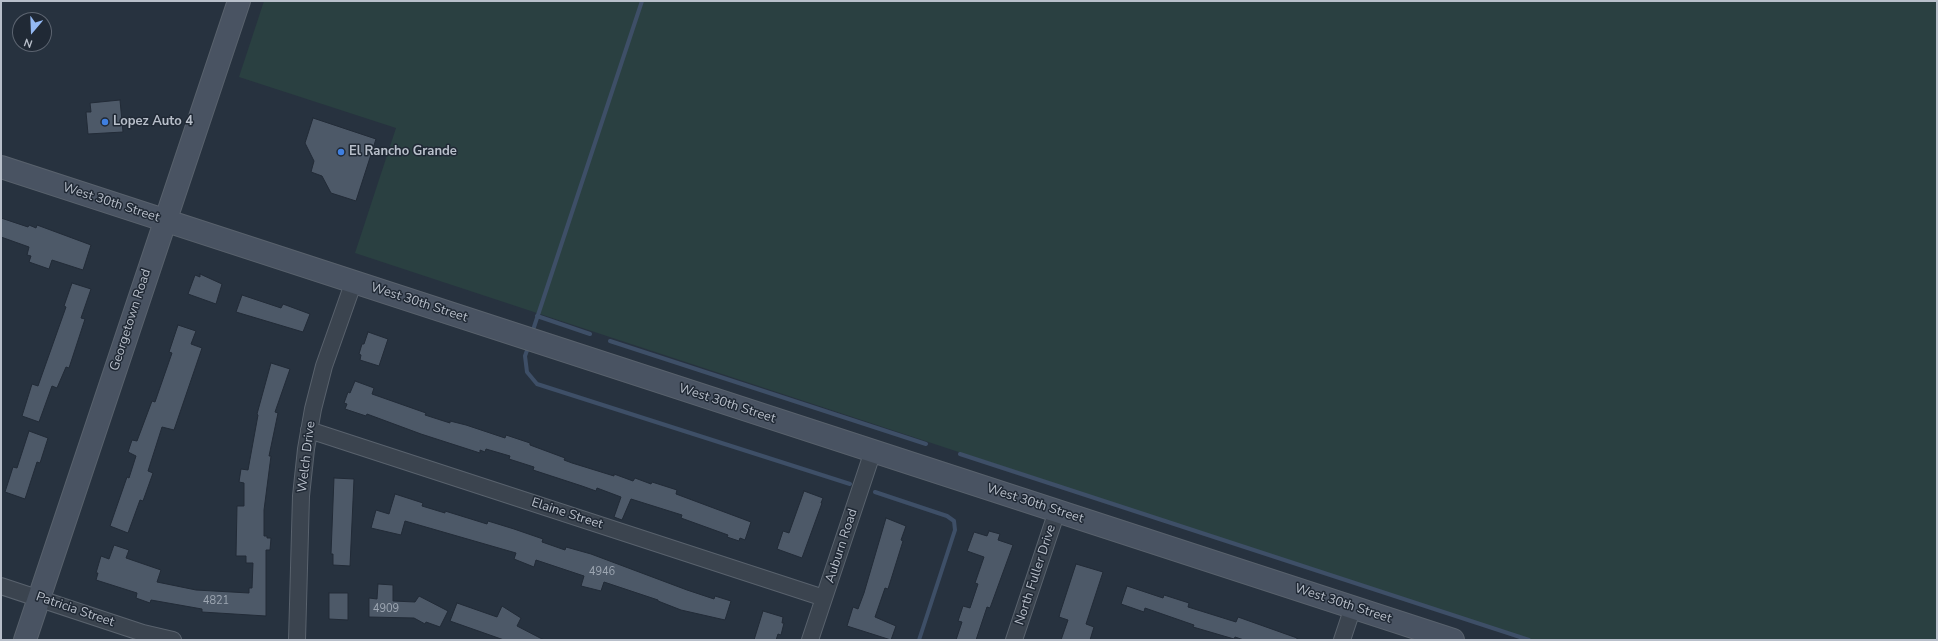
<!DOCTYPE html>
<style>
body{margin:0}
#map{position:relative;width:1938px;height:641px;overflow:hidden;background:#27323f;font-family:"Nunito Sans",sans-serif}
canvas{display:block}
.frame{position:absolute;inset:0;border:2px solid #b8bfca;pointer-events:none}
.north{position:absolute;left:12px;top:12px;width:40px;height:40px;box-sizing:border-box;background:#202935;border:1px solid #5d6571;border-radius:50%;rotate:199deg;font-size:11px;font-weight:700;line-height:16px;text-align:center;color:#b8bfca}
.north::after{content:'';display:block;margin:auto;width:14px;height:18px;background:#94b9f3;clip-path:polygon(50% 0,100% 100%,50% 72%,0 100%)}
</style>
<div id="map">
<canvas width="1938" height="641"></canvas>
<div class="frame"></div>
<div class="north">N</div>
</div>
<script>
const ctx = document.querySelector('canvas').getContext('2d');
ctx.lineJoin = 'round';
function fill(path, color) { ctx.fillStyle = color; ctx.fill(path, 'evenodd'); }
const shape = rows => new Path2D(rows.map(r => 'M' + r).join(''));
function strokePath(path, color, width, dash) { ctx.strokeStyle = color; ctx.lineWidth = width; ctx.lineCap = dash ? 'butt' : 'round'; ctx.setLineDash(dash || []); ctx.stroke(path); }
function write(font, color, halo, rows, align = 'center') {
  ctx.font = font + ' "Nunito Sans",sans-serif'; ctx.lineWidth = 3; ctx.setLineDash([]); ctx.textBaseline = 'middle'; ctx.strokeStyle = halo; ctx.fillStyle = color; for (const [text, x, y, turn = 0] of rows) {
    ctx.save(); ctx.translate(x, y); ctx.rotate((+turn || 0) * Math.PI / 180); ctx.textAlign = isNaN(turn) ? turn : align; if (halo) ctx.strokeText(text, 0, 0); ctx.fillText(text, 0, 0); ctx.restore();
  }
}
fill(shape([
 [264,1,1937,1,1937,640,1529,640,355,253,396,128,239,77]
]), '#2a4041');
strokePath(shape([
 [537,316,590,334],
 [532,333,642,1],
 [610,341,926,444],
 [529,345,525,356,527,372,537,384,850,484],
 [960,454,1529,640],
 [875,492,947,516,954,521,955,530,919,640]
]), '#3e4f67', 4);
const building = shape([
 [120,100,123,132,88,134,86,112,91,112,90,103,120,100],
 [313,118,376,139,356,201,331,193,322,176,311,172,314,161,305,143,313,118],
 [1,218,28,227,29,225,36,228,37,225,91,245,83,270,52,260,49,269,29,262,31,256,27,255,29,247,1,237,1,218],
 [200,274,222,284,216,304,188,294,195,275,200,277,200,274],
 [72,283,91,289,81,318,85,319,69,368,66,367,57,388,52,386,39,422,22,416,32,384,38,386,66,307,64,306,72,283],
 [242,295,281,308,283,304,310,314,303,332,236,312,242,295],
 [178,325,196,331,191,344,202,348,174,430,162,427,148,471,153,473,143,501,140,500,128,533,110,526,127,477,129,478,136,456,128,452,132,440,137,441,152,401,155,402,172,353,169,352,178,325],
 [368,332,388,339,379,366,360,360,361,355,359,354,362,344,364,344,368,332],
 [271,363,290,369,275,412,278,413,269,456,271,456,264,510,264,536,267,536,267,538,271,538,270,550,266,550,266,616,202,612,202,609,151,600,150,603,136,598,137,593,96,580,98,573,96,573,101,556,109,559,114,545,129,550,126,558,161,570,157,582,196,590,249,593,249,588,252,588,253,563,246,563,246,556,236,556,237,506,244,506,244,483,239,482,241,469,248,470,258,415,257,414,271,363],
 [355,381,374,388,372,394,426,413,425,415,450,423,450,421,466,425,505,438,506,435,530,443,530,445,565,458,564,460,572,463,614,476,614,474,633,481,635,478,651,484,652,482,677,490,676,494,751,522,745,540,740,538,739,541,727,537,728,535,681,518,682,515,631,499,622,520,614,517,621,497,597,488,596,491,582,486,533,470,534,467,509,459,510,456,486,449,485,452,480,450,480,453,421,434,367,414,366,416,345,409,347,404,344,403,348,392,350,393,355,381],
 [29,431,48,438,40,463,37,462,25,499,5,492,13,467,17,468,29,431],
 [334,478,354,479,350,566,333,565,333,554,331,554,334,478],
 [804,491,823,498,821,503,822,503,802,558,777,549,783,531,789,533,804,491],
 [395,494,423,503,422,506,445,513,445,511,487,524,488,521,514,529,543,539,542,542,565,550,566,547,591,554,687,590,714,599,715,596,731,601,725,620,681,610,658,601,658,600,604,582,601,591,581,586,584,576,536,560,534,567,514,559,516,553,405,521,401,535,371,528,376,510,389,514,395,494],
 [886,518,906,526,901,540,903,541,888,589,885,588,875,617,896,626,891,640,847,626,853,607,858,609,864,593,886,518],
 [989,531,1000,534,998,540,1013,545,990,608,987,607,976,640,956,640,962,622,958,621,963,606,970,608,978,584,975,583,984,557,967,551,974,532,987,536,989,531],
 [1076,564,1103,572,1086,624,1094,627,1090,640,1061,640,1068,620,1059,617,1060,613,1076,564],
 [378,584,393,585,393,601,415,602,419,596,448,611,440,627,426,622,425,624,414,618,369,617,369,598,377,599,378,584],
 [1127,586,1163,598,1164,595,1189,603,1188,607,1236,622,1238,617,1297,638,1297,640,1244,640,1235,637,1234,639,1193,627,1194,625,1145,608,1144,612,1121,604,1127,586],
 [329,593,348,593,348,620,329,619,329,593],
 [457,603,497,617,502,606,521,618,517,626,544,640,504,640,450,621,457,603],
 [763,611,783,617,782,623,784,623,781,635,778,634,776,640,754,640,763,611]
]);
fill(building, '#4d5968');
strokePath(building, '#222b37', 1);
const street = shape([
 [309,430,824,598],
 [1,586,143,633,173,640],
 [297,640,301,496,306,449,313,409,324,366,354,281],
 [810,640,873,451],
 [1014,640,1057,511],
 [1342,640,1353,607]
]);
const secondary = shape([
 [1,167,1453,640],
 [25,640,239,1]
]);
strokePath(street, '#59626d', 18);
strokePath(secondary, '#59626d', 24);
strokePath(street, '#3b444f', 16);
strokePath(secondary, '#495362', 22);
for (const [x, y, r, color] of [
 [105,122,4,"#3f7fe0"],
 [341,152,4,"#3f7fe0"]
]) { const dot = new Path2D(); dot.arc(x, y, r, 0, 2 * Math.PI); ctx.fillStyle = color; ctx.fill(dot); strokePath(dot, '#202935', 1.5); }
write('11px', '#9da6b2', null, [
 ["4946",602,572],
 ["4821",216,601],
 ["4909",386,609]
]);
write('bold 13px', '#b8bfca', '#202935', [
 ["Lopez Auto 4",113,122],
 ["El Rancho Grande",349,152]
], 'left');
write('13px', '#b8bfca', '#202935', [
 ["West 30th Street",111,203,18],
 ["West 30th Street",419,303,18],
 ["Georgetown Road",131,320,-72],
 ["West 30th Street",727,404,18],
 ["Welch Drive",307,457,-83],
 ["West 30th Street",1035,504,18],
 ["Elaine Street",567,514,18],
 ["Auburn Road",842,546,-72],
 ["North Fuller Drive",1036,575,-72],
 ["West 30th Street",1343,604,18],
 ["Patricia Street",75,610,19]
]);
</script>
